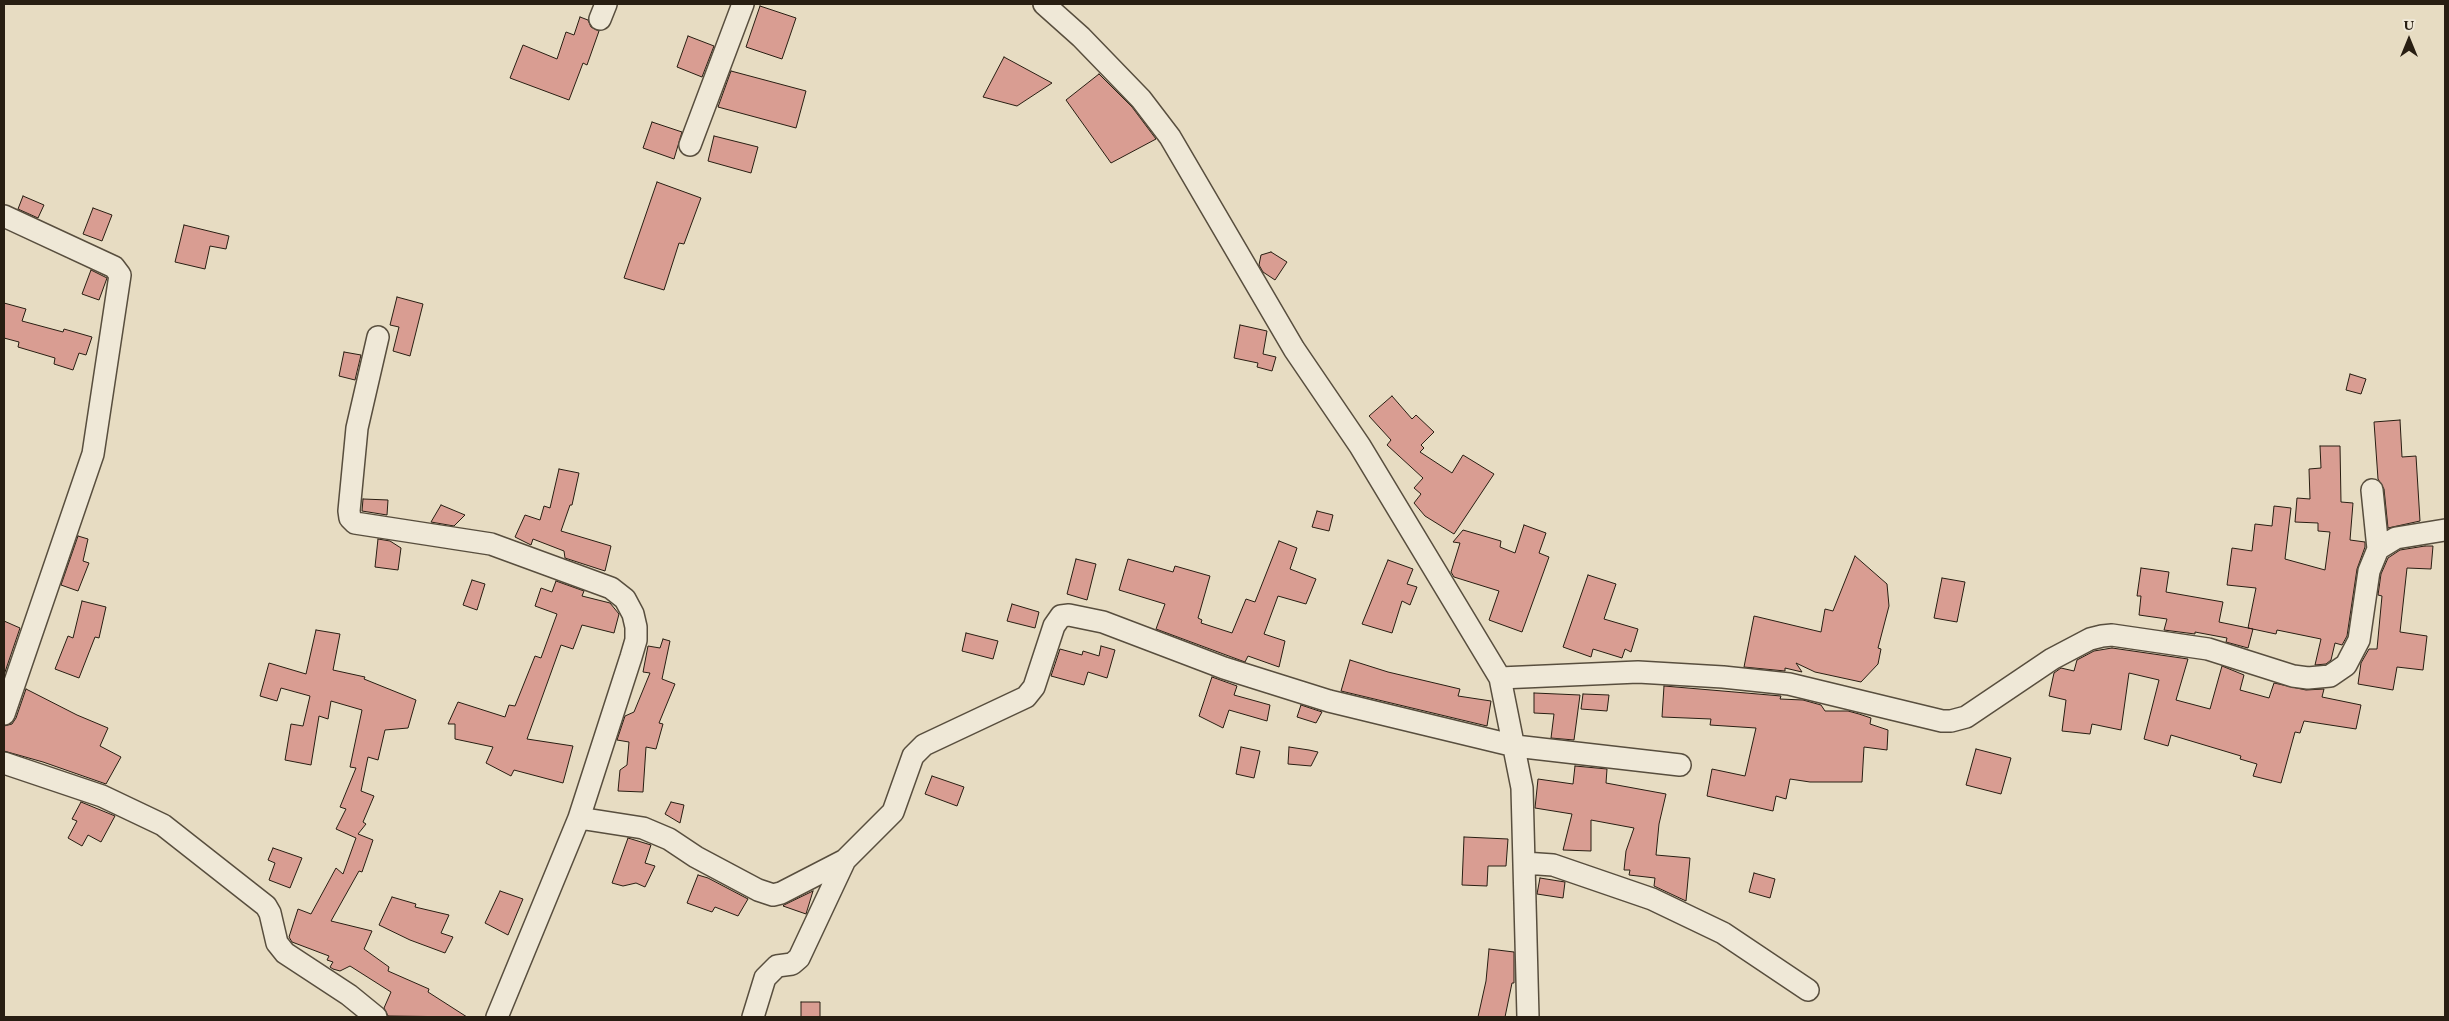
<!DOCTYPE html>
<style>
body{margin:0}
#map{position:relative;width:2449px;height:1021px;overflow:hidden;background:#e7dcc2;font-family:"EB Garamond",serif}
canvas{display:block}
.frame{position:absolute;inset:0;border:5px solid #281e12;pointer-events:none}
.north{position:absolute;left:2384px;top:15px;width:50px;height:50px;-webkit-text-stroke:4px #efe8d7;paint-order:stroke;rotate:0deg;font-size:14px;font-weight:700;line-height:20px;text-align:center;color:#281e12}
.north::after{content:'';display:block;margin:auto;width:18px;height:22px;background:#281e12;clip-path:polygon(50% 0,100% 100%,50% 72%,0 100%)}
</style>
<div id="map">
<canvas width="2449" height="1021"></canvas>
<div class="frame"></div>
<div class="north">U</div>
</div>
<script>
const ctx = document.querySelector('canvas').getContext('2d');
ctx.lineJoin = 'round';
function fill(path, color) { ctx.fillStyle = color; ctx.fill(path, 'evenodd'); }
const shape = rows => new Path2D(rows.map(r => 'M' + r).join(''));
function strokePath(path, color, width, dash) { ctx.strokeStyle = color; ctx.lineWidth = width; ctx.lineCap = dash ? 'butt' : 'round'; ctx.setLineDash(dash || []); ctx.stroke(path); }
const building = shape([
 [760,6,796,18,782,59,746,47,760,6],
 [580,17,588,20,591,27,599,31,587,65,583,63,569,100,510,78,523,45,557,59,566,32,574,35,580,17],
 [688,36,714,46,702,77,677,67,688,36],
 [1004,57,1052,83,1017,106,983,97,1004,57],
 [731,71,806,91,796,128,718,107,731,71],
 [1099,74,1132,107,1156,139,1111,163,1066,100,1099,74],
 [652,122,682,132,674,159,643,148,652,122],
 [714,136,758,147,751,173,708,161,714,136],
 [657,182,701,198,684,244,679,243,664,290,624,278,657,182],
 [23,196,44,205,38,218,18,209,23,196],
 [93,208,112,215,102,241,83,234,93,208],
 [184,225,229,236,226,249,210,246,205,269,175,262,184,225],
 [1271,252,1287,262,1275,280,1263,272,1259,265,1261,255,1271,252],
 [91,270,107,278,99,300,82,294,91,270],
 [397,297,423,304,410,356,393,351,399,327,390,325,397,297],
 [4,303,26,309,22,321,63,332,64,329,92,337,86,355,79,353,73,370,54,364,55,358,18,347,19,342,4,338,4,303],
 [1240,325,1267,331,1263,354,1276,357,1272,371,1257,367,1258,363,1234,358,1240,325],
 [344,352,361,355,355,380,339,376,344,352],
 [2350,374,2366,379,2361,394,2346,390,2350,374],
 [1392,396,1412,419,1416,415,1434,432,1421,445,1424,448,1420,452,1452,473,1463,455,1494,474,1454,534,1425,516,1414,503,1421,494,1414,488,1423,478,1387,445,1391,440,1369,416,1392,396],
 [2400,420,2402,457,2416,456,2420,521,2388,528,2384,489,2378,479,2374,422,2400,420],
 [2320,446,2340,446,2341,502,2353,503,2350,540,2365,542,2365,547,2357,569,2347,636,2342,645,2335,643,2331,660,2326,664,2315,665,2321,639,2277,630,2276,634,2248,628,2256,588,2227,585,2232,548,2252,551,2255,524,2272,526,2274,506,2291,508,2285,559,2325,570,2330,532,2318,531,2318,523,2295,522,2297,498,2310,499,2309,469,2321,468,2320,446],
 [559,469,579,473,572,505,570,505,561,531,611,546,605,571,565,558,564,551,533,539,531,545,515,537,525,515,540,520,544,506,550,508,559,469],
 [363,499,388,500,387,515,362,511,363,499],
 [441,505,465,515,454,526,431,522,441,505],
 [1317,511,1333,515,1329,531,1312,527,1317,511],
 [1524,525,1546,533,1539,553,1549,557,1522,632,1489,620,1499,591,1454,577,1451,572,1460,543,1453,542,1463,530,1501,541,1500,547,1515,553,1524,525],
 [78,536,88,539,83,561,89,563,78,591,61,585,78,536],
 [378,539,390,541,401,548,398,570,375,567,378,539],
 [1279,541,1297,548,1290,569,1316,579,1306,604,1278,596,1264,634,1285,641,1279,667,1248,656,1245,662,1156,629,1165,604,1119,590,1128,559,1173,572,1175,566,1210,576,1198,618,1202,620,1201,623,1232,633,1246,599,1255,602,1279,541],
 [2425,546,2433,546,2431,569,2407,568,2400,632,2427,636,2423,670,2397,667,2393,690,2358,684,2361,663,2369,649,2377,649,2382,596,2378,595,2381,574,2388,558,2400,550,2425,546],
 [1855,556,1887,584,1889,606,1878,648,1881,649,1878,664,1861,682,1815,672,1796,663,1802,672,1785,668,1785,671,1744,667,1754,616,1821,632,1825,609,1833,611,1855,556],
 [1076,559,1096,564,1087,600,1067,594,1076,559],
 [1388,560,1413,569,1407,584,1417,587,1410,605,1402,601,1392,633,1362,624,1388,560],
 [2141,568,2169,572,2166,592,2223,602,2219,622,2253,629,2248,648,2226,642,2227,638,2195,632,2195,634,2164,630,2167,619,2139,615,2141,596,2137,596,2141,568],
 [1588,575,1616,584,1604,619,1638,629,1631,652,1625,649,1622,658,1593,649,1591,657,1563,647,1588,575],
 [1942,578,1965,582,1957,622,1934,618,1942,578],
 [472,580,485,584,477,610,463,605,472,580],
 [556,581,584,591,582,596,610,603,619,614,614,633,582,625,573,649,561,645,527,739,573,746,563,783,514,770,511,776,486,763,493,747,455,739,455,724,448,724,458,702,505,717,509,705,515,706,535,656,541,658,557,614,535,606,541,588,552,592,556,581],
 [82,601,106,607,99,638,95,637,79,678,55,669,68,636,73,638,82,601],
 [1012,604,1039,612,1035,628,1007,621,1012,604],
 [4,621,20,628,4,675,4,621],
 [316,630,340,634,333,670,365,677,364,679,416,700,408,728,385,730,378,760,368,757,361,791,374,796,363,822,366,824,358,834,373,840,362,872,359,871,331,921,372,931,364,949,389,967,388,971,429,989,428,992,467,1017,388,1016,384,1008,391,992,350,966,340,971,333,969,330,967,333,962,327,960,329,956,292,942,289,937,298,909,311,914,336,868,343,874,356,838,336,829,346,809,340,807,356,768,350,767,362,710,331,701,328,719,319,716,311,765,285,760,291,724,303,726,310,696,281,688,277,701,260,696,269,663,306,674,316,630],
 [966,633,998,641,993,659,962,651,966,633],
 [663,639,670,641,662,679,675,684,659,723,663,724,656,749,646,747,643,792,618,791,620,770,627,765,629,742,617,740,625,716,634,712,650,673,643,672,648,646,660,648,663,639],
 [1101,646,1115,650,1107,678,1088,672,1084,685,1051,676,1060,649,1082,655,1083,651,1099,656,1101,646],
 [2112,648,2188,659,2176,700,2210,709,2222,666,2244,675,2240,690,2269,698,2274,683,2306,690,2324,689,2322,697,2361,705,2356,729,2304,721,2300,733,2295,732,2281,783,2253,776,2257,764,2240,759,2241,756,2171,735,2168,746,2144,739,2159,680,2129,673,2121,730,2092,724,2090,734,2062,731,2066,700,2049,696,2054,673,2061,668,2074,671,2077,660,2094,651,2112,648],
 [1350,660,1388,672,1460,689,1458,696,1491,701,1487,726,1341,691,1350,660],
 [1212,677,1237,686,1234,695,1270,705,1267,721,1229,710,1223,728,1199,716,1212,677],
 [1664,686,1781,696,1780,699,1803,700,1821,705,1825,711,1848,711,1859,714,1871,718,1870,724,1888,730,1887,750,1864,747,1862,782,1810,782,1790,779,1786,799,1776,796,1773,811,1707,796,1712,769,1745,776,1756,728,1710,725,1711,719,1662,717,1664,686],
 [26,689,77,715,108,728,100,746,121,757,106,784,43,762,4,751,4,726,12,724,16,718,26,689],
 [1534,693,1580,695,1574,740,1551,738,1554,714,1534,713,1534,693],
 [1583,694,1609,695,1607,711,1581,709,1583,694],
 [1301,705,1322,712,1316,723,1297,717,1301,705],
 [1241,747,1260,751,1254,778,1236,774,1241,747],
 [1289,747,1309,750,1318,752,1311,766,1288,764,1289,747],
 [1976,749,2011,758,2001,794,1966,785,1976,749],
 [1575,766,1607,769,1606,783,1666,794,1659,824,1656,855,1690,858,1686,901,1654,886,1655,878,1629,875,1630,870,1624,870,1626,851,1634,828,1591,820,1591,851,1563,850,1572,814,1535,808,1538,779,1573,784,1575,766],
 [932,776,964,787,957,806,925,794,932,776],
 [81,802,115,816,101,842,88,835,82,846,68,838,77,821,72,819,81,802],
 [671,802,684,805,680,823,665,814,671,802],
 [1464,837,1508,839,1506,866,1488,866,1487,886,1462,885,1464,837],
 [628,838,651,845,645,863,655,866,645,887,636,883,623,886,612,883,628,838],
 [273,848,302,858,290,888,269,880,275,863,268,860,273,848],
 [1754,873,1775,879,1770,898,1749,892,1754,873],
 [698,875,708,878,748,899,738,916,715,907,712,912,687,903,698,875],
 [1540,878,1565,882,1563,898,1537,894,1540,878],
 [500,891,523,899,508,935,485,923,500,891],
 [813,891,806,914,783,906,784,905,813,891],
 [392,897,416,904,415,907,449,915,441,933,453,937,445,953,410,940,379,925,392,897],
 [1489,949,1514,952,1514,983,1512,983,1505,1017,1478,1017,1486,981,1489,949],
 [801,1002,820,1002,820,1017,801,1017,801,1002]
]);
fill(building, '#d99d92');
strokePath(building, '#281e12', 1);
const minor = shape([
 [1044,4,1081,37,1141,99,1170,137,1294,349,1360,446,1500,678,1522,788,1528,1017],
 [600,19,606,4],
 [690,145,743,4],
 [4,216,114,267,120,275,93,454,4,714],
 [378,337,357,428,349,511,350,518,355,523,491,544,611,588,625,599,633,614,636,627,636,640,631,657,579,818,497,1017],
 [2372,490,2378,549],
 [1500,678,1638,672,1723,677,1789,684,1942,721,1951,721,1966,717,2052,659,2090,639,2102,636,2112,635,2208,649,2293,676,2308,678,2330,676,2346,665,2359,640,2369,571,2378,549,2396,538,2445,530],
 [4,763,102,796,163,825,266,906,270,913,277,943,285,953,349,995,376,1017],
 [579,818,643,828,669,839,696,857,758,890,773,895,781,893,845,860],
 [1524,863,1553,865,1652,899,1723,933,1808,990],
 [753,1017,765,978,777,966,792,964,799,958,845,860,893,812,913,756,924,745,1026,697,1034,687,1054,626,1061,616,1069,615,1103,622,1224,668,1329,701,1399,718,1515,746,1680,765]
]);
strokePath(minor, '#584e3e', 24);
strokePath(minor, '#efe8d7', 21);
</script>
